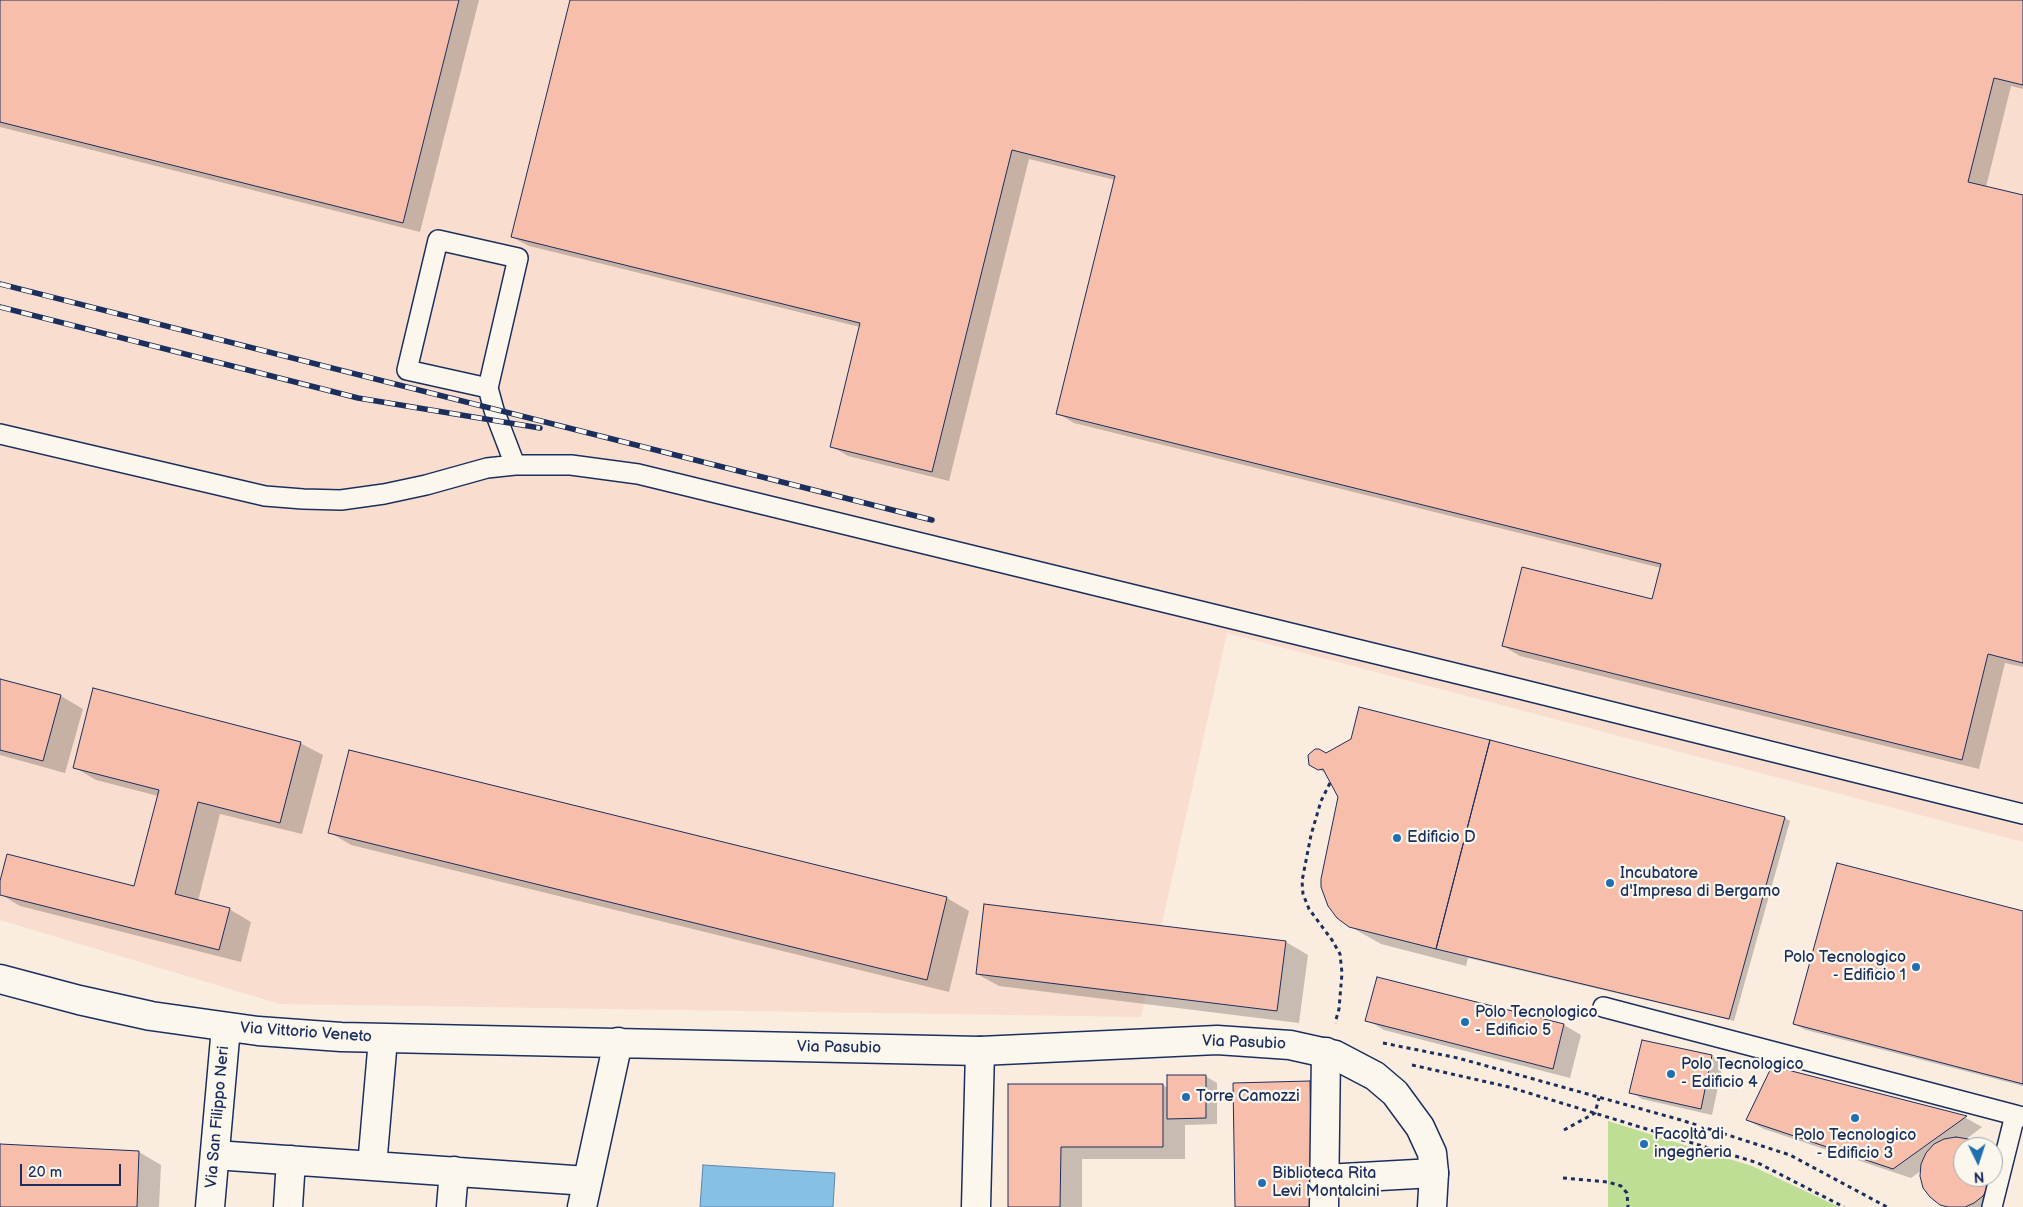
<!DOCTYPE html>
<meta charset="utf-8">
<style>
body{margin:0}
#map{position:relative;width:2023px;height:1207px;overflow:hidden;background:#faecdf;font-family:"Balsamiq Sans",sans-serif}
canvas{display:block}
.north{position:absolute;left:1953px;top:1137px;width:50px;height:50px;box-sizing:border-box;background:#fbf7ec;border:1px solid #a1a7b3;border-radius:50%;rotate:176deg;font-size:14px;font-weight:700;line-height:20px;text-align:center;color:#1b2f5e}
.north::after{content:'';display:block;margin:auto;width:18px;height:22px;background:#1f6fb2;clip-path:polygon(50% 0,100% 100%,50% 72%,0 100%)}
.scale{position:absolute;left:20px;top:1164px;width:101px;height:22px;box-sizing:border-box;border:2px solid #1b2f5e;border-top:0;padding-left:6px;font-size:15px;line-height:18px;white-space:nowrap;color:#1b2f5e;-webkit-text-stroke:4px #fbf7ec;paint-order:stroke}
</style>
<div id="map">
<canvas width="2023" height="1207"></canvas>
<div class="north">N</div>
<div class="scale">20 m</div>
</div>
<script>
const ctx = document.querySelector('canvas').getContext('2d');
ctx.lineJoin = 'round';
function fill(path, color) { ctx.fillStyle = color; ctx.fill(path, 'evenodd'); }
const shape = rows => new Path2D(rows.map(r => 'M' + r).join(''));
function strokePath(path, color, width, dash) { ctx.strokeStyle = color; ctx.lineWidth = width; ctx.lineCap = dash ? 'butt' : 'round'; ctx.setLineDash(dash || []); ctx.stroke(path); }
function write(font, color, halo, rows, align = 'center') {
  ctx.font = font + ' "Balsamiq Sans",sans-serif'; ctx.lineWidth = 4.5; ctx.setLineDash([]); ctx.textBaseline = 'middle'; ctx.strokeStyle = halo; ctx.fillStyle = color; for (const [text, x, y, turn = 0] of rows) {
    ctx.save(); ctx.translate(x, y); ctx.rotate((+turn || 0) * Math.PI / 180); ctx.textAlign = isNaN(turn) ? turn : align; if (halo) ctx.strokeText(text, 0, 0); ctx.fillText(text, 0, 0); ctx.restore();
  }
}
fill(shape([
 [0,0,2023,0,2023,842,1227,633,1141,1017,280,1004,0,920]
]), '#f9decf');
fill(shape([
 [1608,1121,1752,1166,1839,1207,1608,1207]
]), '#bedd95');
const water = shape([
 [703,1165,835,1173,833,1207,700,1207,703,1165]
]);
fill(water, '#87c0e5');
strokePath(water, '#5c86af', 1);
fill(shape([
 [0,0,479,0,420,232,0,127],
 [571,0,2023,0,2023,89,2011,86,1986,187,2023,196,2023,667,2005,663,1979,769,1520,656,1503,646,1653,601,1661,568,1074,423,1057,413,1115,180,1029,159,949,481,848,456,831,446,860,327,529,246,512,237],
 [0,680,61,696,83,709,65,773,0,755],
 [1360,708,1785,818,1790,821,1734,1021,1468,958,1466,966,1381,944,1349,926,1340,796,1327,774,1310,764,1352,739],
 [300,743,323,755,302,834,220,814,198,901,229,909,251,922,241,962,20,906,0,894,0,886,135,888,158,796,96,780,74,767],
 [329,832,947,898,969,911,949,992,351,845],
 [2023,912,2023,1086,1806,1030,1794,1024],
 [1286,942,1308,955,1299,1023,999,986,977,974],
 [1378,978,1564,1025,1581,1035,1570,1078,1384,1030,1367,1020],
 [1643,1041,1712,1056,1723,1063,1712,1115,1642,1099,1631,1092],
 [1773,1068,1966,1118,1982,1127,1965,1140,1980,1147,1963,1147,1963,1177,1993,1177,1993,1156,1997,1161,1989,1207,1947,1207,1941,1204,1922,1170,1911,1178,1764,1129,1747,1120],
 [1205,1076,1217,1083,1217,1124,1185,1125,1185,1159,1082,1159,1082,1207,1010,1207,1009,1085,1163,1085,1168,1088],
 [1309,1082,1331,1095,1334,1207,1237,1207],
 [0,1146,139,1152,161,1165,159,1207,0,1207]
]), '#0003');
const building = shape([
 [0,0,459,0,403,223,0,122,0,0],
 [570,0,2023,0,2023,85,1994,78,1968,182,2023,195,2023,663,1988,654,1962,760,1502,646,1522,567,1652,599,1661,564,1056,414,1115,176,1012,150,932,472,830,447,860,323,511,237,570,0],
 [0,679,61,695,43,761,0,750,0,679],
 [93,688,301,742,280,823,198,802,175,894,230,908,219,950,0,895,0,881,7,854,134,886,159,790,73,768,93,688],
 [1359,707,1490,740,1436,949,1349,927,1337,918,1328,906,1321,887,1321,879,1338,797,1323,769,1318,770,1309,765,1308,755,1315,749,1319,749,1326,753,1351,739,1359,707],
 [1490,740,1785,817,1729,1019,1436,949,1490,740],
 [349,750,947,897,927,980,328,833,349,750],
 [1837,863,2023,911,2023,1084,1793,1024,1837,863],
 [984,904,1286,941,1277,1011,976,974,984,904],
 [1377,977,1564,1024,1553,1069,1365,1021,1377,977],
 [1642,1040,1712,1055,1701,1109,1629,1093,1642,1040],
 [1772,1066,1967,1116,1893,1169,1746,1120,1772,1066],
 [1167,1075,1206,1075,1206,1118,1167,1119,1167,1075],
 [1310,1081,1312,1207,1235,1207,1233,1083,1310,1081],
 [1008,1084,1163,1084,1163,1147,1061,1147,1060,1207,1008,1207,1008,1084],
 [1956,1137,1968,1139,1980,1147,1963,1147,1963,1177,1991,1177,1989,1186,1983,1196,1974,1203,1965,1207,1948,1207,1940,1205,1930,1197,1923,1188,1920,1176,1921,1164,1926,1153,1934,1144,1944,1139,1956,1137],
 [0,1144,139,1151,137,1207,0,1207,0,1144]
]);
fill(building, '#f7bfab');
strokePath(building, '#1b2f5e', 1);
const service = shape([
 [488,388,407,370,438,240,518,258,488,388,494,410,515,465],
 [0,434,265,496,303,499,341,500,384,494,426,485,487,468,515,465,571,465,638,474,1516,688,2023,814],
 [1603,1007,2015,1115],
 [1992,1207,2015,1115,2023,1117]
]);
const pedestrian = shape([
 [215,1155,587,1181],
 [372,1166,383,1039],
 [1325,1179,1434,1173],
 [288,1207,291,1160],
 [451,1207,454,1171],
 [976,1207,980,1051],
 [1324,1207,1326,1052]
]);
const minor = shape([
 [0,979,79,1000,151,1016,258,1031,341,1037,980,1051,1217,1040,1290,1045,1335,1055,1375,1076,1395,1093,1420,1127,1432,1153,1434,1173,1432,1207],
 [210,1207,226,1027],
 [582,1207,618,1042]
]);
strokePath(service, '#1b2f5e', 22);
strokePath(pedestrian, '#1b2f5e', 31);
strokePath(minor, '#1b2f5e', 31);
strokePath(shape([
 [1330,783,1321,801,1311,835,1302,881,1303,894,1309,909,1332,940,1340,954,1342,973,1339,1009,1335,1023],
 [1383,1043,1458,1058,1681,1120,1790,1155,1887,1207],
 [1412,1065,1509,1087,1758,1163,1844,1207],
 [1564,1130,1595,1113,1599,1098],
 [1563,1178,1608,1182,1621,1186,1627,1193,1628,1207]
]), '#1b2f5e', 3, [4, 4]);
strokePath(service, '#fbf7ec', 19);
strokePath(pedestrian, '#fbf7ec', 28);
strokePath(minor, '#fbf7ec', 28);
const rail = shape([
 [0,284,932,520],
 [0,307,358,398,540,428]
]);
strokePath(rail, '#1b2f5e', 5.5);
strokePath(rail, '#fbf7ec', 4, [11]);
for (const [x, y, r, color] of [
 [1397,838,5,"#1f6fb2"],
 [1610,883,5,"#1f6fb2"],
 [1916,967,5,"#1f6fb2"],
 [1465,1022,5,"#1f6fb2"],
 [1671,1074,5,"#1f6fb2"],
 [1186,1097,5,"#1f6fb2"],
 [1855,1118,5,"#1f6fb2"],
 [1644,1144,5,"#1f6fb2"],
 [1262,1183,5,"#1f6fb2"]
]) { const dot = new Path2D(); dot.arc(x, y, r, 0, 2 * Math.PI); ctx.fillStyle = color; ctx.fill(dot); strokePath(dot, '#fbf7ec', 2); }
write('16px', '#1b2f5e', '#fbf7ec', [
 ["Edificio D",1407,838],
 ["Incubatore",1620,874],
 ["d'Impresa di Bergamo",1620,892],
 ["Polo Tecnologico",1906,958,"right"],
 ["- Edificio 1",1906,976,"right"],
 ["Polo Tecnologico",1475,1013],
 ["- Edificio 5",1475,1031],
 ["Polo Tecnologico",1681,1065],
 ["- Edificio 4",1681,1083],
 ["Torre Camozzi",1196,1097],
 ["Facoltà di",1654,1135],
 ["ingegneria",1654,1153],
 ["Polo Tecnologico",1855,1136,"center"],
 ["- Edificio 3",1855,1154,"center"],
 ["Biblioteca Rita",1272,1174],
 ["Levi Montalcini",1272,1192]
], 'left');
write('16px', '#1b2f5e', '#fbf7ec', [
 ["Via Vittorio Veneto",306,1033,4],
 ["Via Pasubio",1244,1043,2],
 ["Via Pasubio",839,1048,1],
 ["Via San Filippo Neri",218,1117,-85]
]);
</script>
